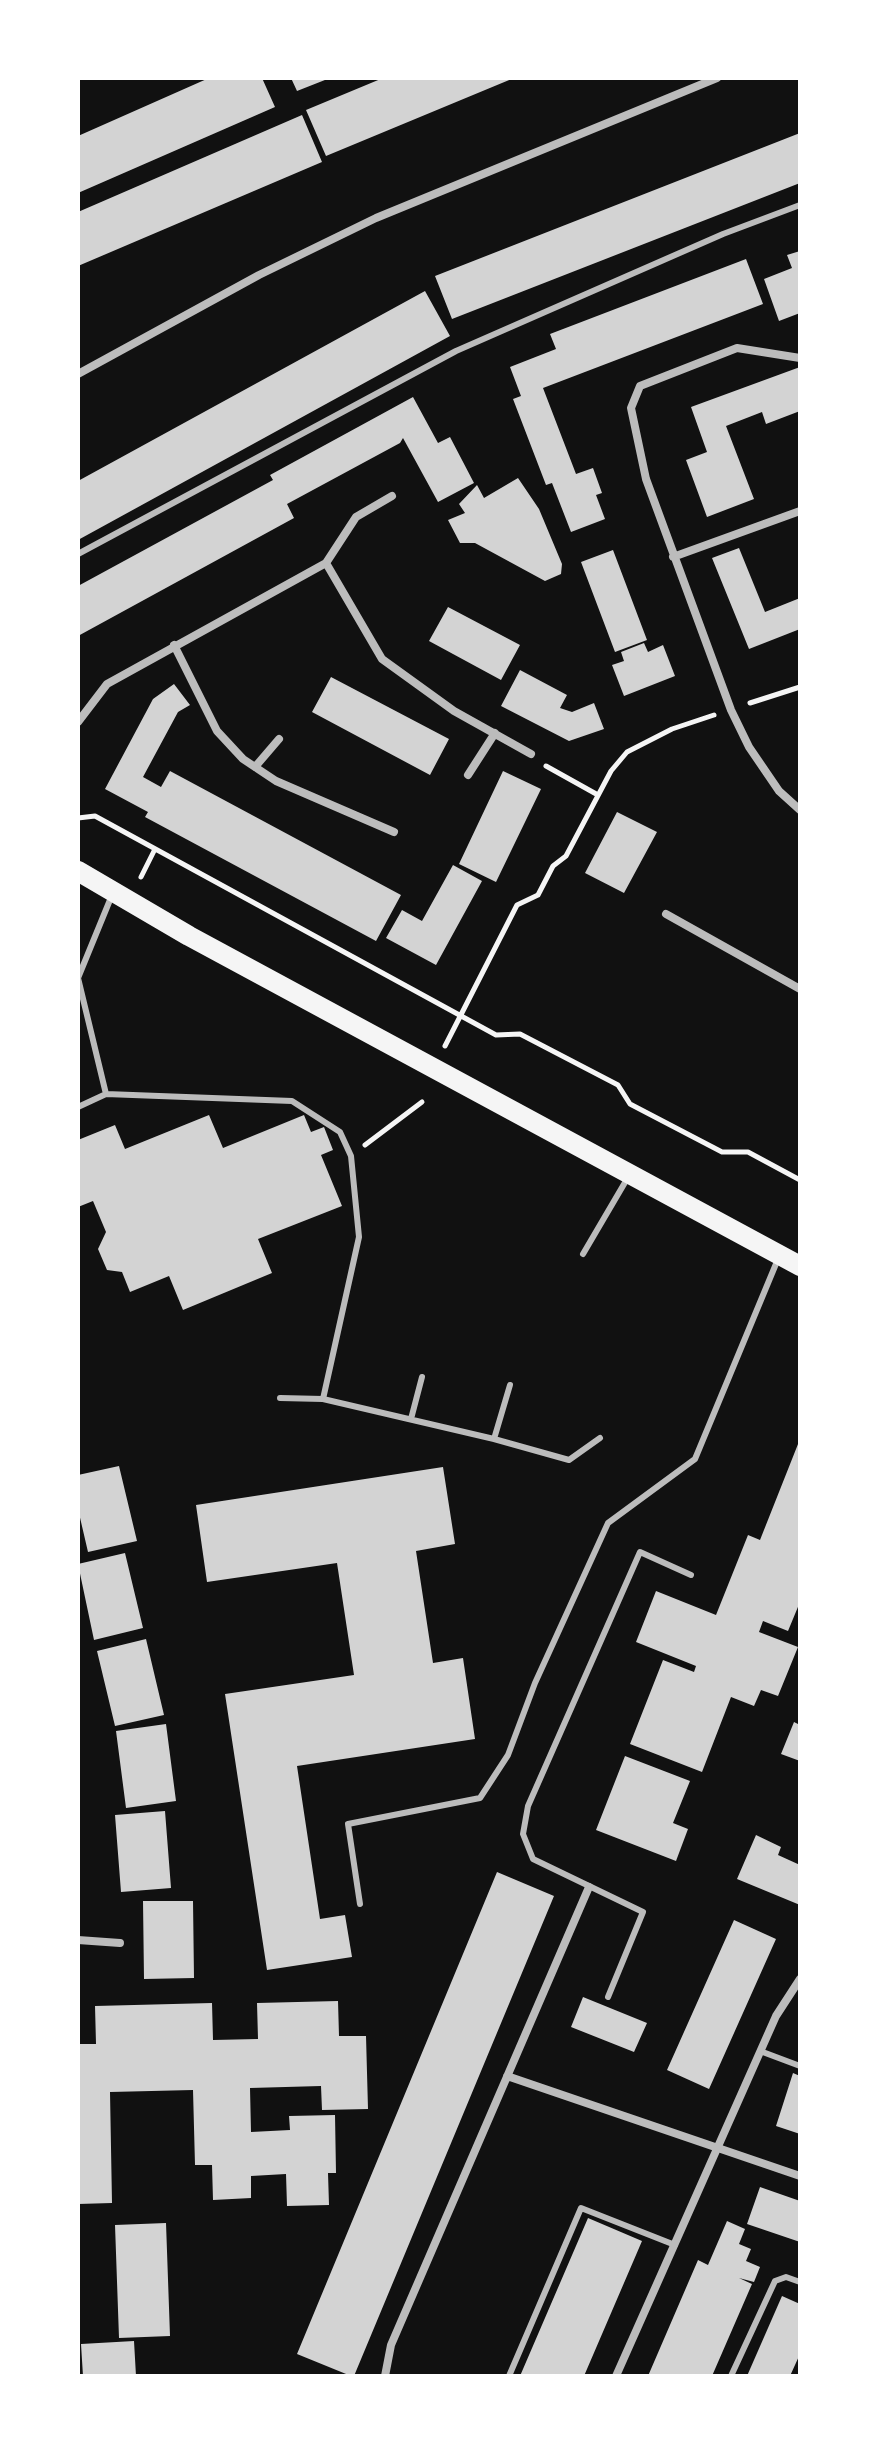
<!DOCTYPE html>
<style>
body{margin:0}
#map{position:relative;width:878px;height:2454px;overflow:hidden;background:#111;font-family:"Fira Sans",sans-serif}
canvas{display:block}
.frame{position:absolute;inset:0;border:80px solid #fff;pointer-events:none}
</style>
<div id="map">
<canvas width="878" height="2454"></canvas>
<div class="frame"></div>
</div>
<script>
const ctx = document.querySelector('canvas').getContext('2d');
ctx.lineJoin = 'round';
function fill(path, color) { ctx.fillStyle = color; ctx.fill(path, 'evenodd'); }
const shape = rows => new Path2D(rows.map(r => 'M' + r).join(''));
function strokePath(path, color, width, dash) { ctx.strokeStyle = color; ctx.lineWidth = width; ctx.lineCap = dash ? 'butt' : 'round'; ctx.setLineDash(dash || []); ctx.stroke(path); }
fill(shape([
 [209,78,262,78,275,107,78,193,78,136],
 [291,78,330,78,297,91],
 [383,78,514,78,326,156,306,110],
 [302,115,322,162,78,266,78,212],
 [800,133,800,183,452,319,435,276],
 [800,251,800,313,779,321,764,279,792,268,787,255],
 [746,259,763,304,543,388,576,474,593,468,602,493,596,495,605,519,571,532,552,483,546,485,513,399,521,396,510,367,556,349,550,334],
 [425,291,450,336,78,540,78,481],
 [800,367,800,411,766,424,762,412,726,426,754,499,707,517,686,460,707,452,691,407],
 [413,397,438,443,450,437,474,483,438,502,403,438,400,443,287,504,294,518,78,636,78,586,273,480,270,475],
 [518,478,539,509,562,564,561,574,545,581,475,543,460,543,448,520,465,513,459,504,477,485,484,498],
 [739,548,765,612,800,598,800,629,749,649,712,558],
 [613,550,647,640,615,652,581,562],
 [448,607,520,645,501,680,429,641],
 [644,643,648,652,663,645,675,676,624,696,612,665,624,661,621,652],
 [520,670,567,695,560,708,572,712,594,703,604,729,569,741,501,706],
 [331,677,449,739,430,775,312,712],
 [174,684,190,705,178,712,143,777,161,787,170,771,401,895,376,941,145,817,148,812,105,789,153,699],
 [503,771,541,789,496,882,459,864],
 [617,812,657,832,624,893,585,873],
 [453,865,482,881,436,965,386,938,402,910,422,921],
 [209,1115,223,1148,304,1115,311,1132,324,1127,333,1150,321,1155,342,1206,258,1239,272,1273,183,1310,169,1276,130,1292,122,1272,107,1270,98,1249,106,1232,93,1201,78,1207,78,1140,115,1125,125,1149],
 [800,1439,800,1602,788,1631,763,1621,759,1632,798,1647,778,1696,761,1690,754,1706,731,1697,702,1772,630,1744,663,1660,694,1672,696,1666,636,1642,656,1591,716,1615,748,1535,760,1540],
 [119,1466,137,1541,88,1552,78,1509,78,1475],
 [443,1467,455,1544,416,1551,433,1663,463,1658,475,1739,297,1766,320,1919,345,1915,352,1957,267,1970,225,1694,354,1675,337,1563,207,1582,196,1505],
 [125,1553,143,1628,94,1640,78,1564],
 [146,1639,164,1715,115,1726,97,1651],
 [794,1722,800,1725,800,1761,781,1754],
 [166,1724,176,1801,126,1808,116,1731],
 [625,1756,690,1781,673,1823,688,1829,676,1861,596,1830],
 [165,1811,171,1888,121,1892,115,1815],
 [756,1835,781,1847,778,1855,800,1865,800,1905,737,1879],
 [497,1872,554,1896,354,2376,351,2376,297,2354],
 [143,1901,193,1901,194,1978,144,1979],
 [734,1920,776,1939,709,2089,667,2070],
 [583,1997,647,2023,634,2052,571,2027],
 [338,2001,339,2036,366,2036,368,2109,322,2110,321,2086,250,2088,251,2132,290,2130,289,2116,335,2115,336,2173,328,2173,329,2205,287,2206,286,2174,251,2176,251,2198,213,2200,212,2165,195,2165,193,2090,110,2092,112,2203,78,2204,78,2044,96,2044,95,2006,212,2003,213,2040,258,2039,257,2003],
 [793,2073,800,2076,800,2134,776,2126],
 [760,2187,800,2201,800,2242,747,2224],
 [588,2218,642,2241,633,2262,584,2376,520,2376],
 [727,2221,745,2229,739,2244,751,2249,746,2261,760,2267,754,2282,739,2278,752,2284,712,2376,648,2376,698,2260,708,2265],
 [166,2223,170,2336,119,2338,115,2225],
 [782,2296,800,2304,800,2354,790,2376,747,2376],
 [134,2341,136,2376,83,2376,81,2344]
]), '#d3d3d3');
strokePath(shape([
 [750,703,800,687],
 [546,766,598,795],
 [78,818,95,816,496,1035,520,1034,618,1085,630,1104,722,1152,748,1152,800,1180],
 [141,877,155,849],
 [445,1046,517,905,538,895,553,866,566,856,611,771,627,752,672,729,714,715],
 [365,1145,422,1102]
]), '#f5f5f5', 5);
strokePath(shape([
 [78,554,456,351,723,234,800,205],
 [112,895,78,978,106,1094,292,1101,340,1132,351,1156,359,1237,323,1399],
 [78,1107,106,1094],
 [583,1254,627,1179],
 [280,1398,323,1399,494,1439,510,1385],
 [411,1419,422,1377],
 [494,1439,569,1460,600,1438],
 [360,1904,348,1824,480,1798,508,1755,535,1683,608,1523,695,1459,778,1259],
 [608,1997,643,1912,533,1859,523,1834,528,1806,640,1552,691,1575],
 [760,2051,800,2066],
 [509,2376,581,2208,675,2245],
 [731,2376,775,2281,786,2277,800,2282]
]), '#bcbcbc', 6);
strokePath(shape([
 [800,358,737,348,640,386,631,408,646,479,731,710,749,747,779,791,800,810],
 [78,374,259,275,376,218,717,78],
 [673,557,800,511],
 [326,563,382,659,454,711,531,754],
 [174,645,217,731,243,759,276,781,394,832],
 [78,722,107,684,326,563,356,517,392,496],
 [255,767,279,739],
 [468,775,495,733],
 [666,914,800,989],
 [78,1940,120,1943],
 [507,2076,800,2176],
 [385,2376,391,2345,589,1887],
 [616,2376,776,2016,800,1979]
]), '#bcbcbc', 8);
strokePath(shape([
 [78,871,189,936,800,1266]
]), '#f5f5f5', 20);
</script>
